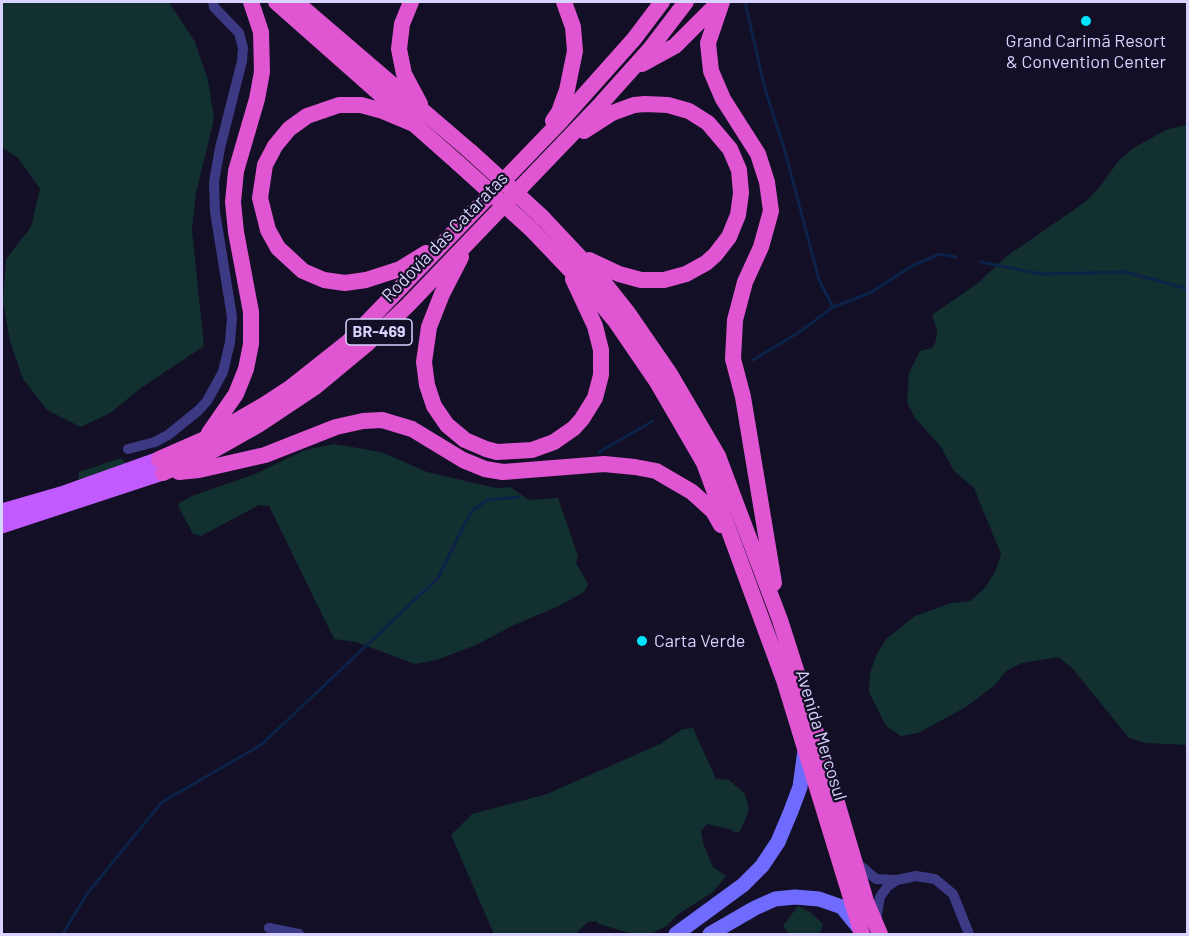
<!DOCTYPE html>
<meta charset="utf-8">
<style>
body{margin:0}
#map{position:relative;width:1189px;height:936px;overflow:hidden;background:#130f26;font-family:Barlow,sans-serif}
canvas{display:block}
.frame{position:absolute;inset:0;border:3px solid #d9d4ff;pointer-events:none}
</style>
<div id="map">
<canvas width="1189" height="936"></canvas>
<div class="frame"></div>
</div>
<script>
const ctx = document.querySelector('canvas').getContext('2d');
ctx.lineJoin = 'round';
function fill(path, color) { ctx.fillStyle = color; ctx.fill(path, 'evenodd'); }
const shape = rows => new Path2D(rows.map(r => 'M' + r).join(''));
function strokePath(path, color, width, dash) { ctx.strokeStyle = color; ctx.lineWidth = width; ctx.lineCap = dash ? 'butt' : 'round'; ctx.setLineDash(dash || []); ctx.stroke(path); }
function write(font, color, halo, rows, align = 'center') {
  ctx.font = font + ' Barlow,sans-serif'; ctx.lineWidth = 4.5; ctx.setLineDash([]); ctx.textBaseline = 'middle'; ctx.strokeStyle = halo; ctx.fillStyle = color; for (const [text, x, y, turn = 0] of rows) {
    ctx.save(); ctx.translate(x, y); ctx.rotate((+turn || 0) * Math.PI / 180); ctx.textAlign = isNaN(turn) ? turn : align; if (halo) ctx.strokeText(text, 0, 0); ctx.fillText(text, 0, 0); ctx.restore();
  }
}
fill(shape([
 [2,2,169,2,195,42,208,80,214,119,196,193,192,230,204,346,141,388,110,413,81,427,47,410,23,379,10,341,3,301,6,259,31,227,40,189,18,158,2,147],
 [1187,125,1187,745,1146,743,1129,738,1072,668,1058,657,1022,663,1006,671,995,685,966,707,918,733,901,736,886,726,869,692,870,673,876,656,886,639,915,616,951,603,970,601,985,588,995,572,1001,554,974,488,954,471,941,447,915,418,907,402,909,373,920,351,932,348,936,341,937,330,932,315,978,283,1007,256,1085,202,1098,189,1120,159,1135,147,1168,129],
 [334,444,381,452,427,472,496,488,510,487,529,500,558,498,578,556,576,563,588,584,584,592,557,607,514,625,476,645,437,660,415,664,356,642,334,639,269,506,259,505,201,536,193,534,178,506,179,503,192,496,255,474,305,450],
 [121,458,126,463,80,480,78,478,79,472],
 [693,728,716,779,729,780,745,794,749,810,740,831,737,833,729,829,707,824,701,831,703,843,713,867,726,876,713,892,677,915,667,926,650,934,633,934,599,924,596,921,588,922,575,934,494,934,451,835,472,814,547,794,660,744,683,729],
 [798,906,810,912,823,924,820,934,789,934,783,926]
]), '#12302f');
strokePath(shape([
 [745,2,765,89,785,151,819,280,833,307],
 [981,262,1041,274,1126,272,1188,289],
 [753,360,801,331,833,307,870,293,912,266,940,254,956,257],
 [599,452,653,421],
 [63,934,86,895,162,802,261,745,438,578,464,525,473,510,487,500,518,497]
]), '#0c2248', 3);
strokePath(shape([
 [128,449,155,442,168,435,199,410,207,401,223,372,230,342,232,317,215,212,214,182,220,148,242,61,243,48,239,33,214,7,213,2],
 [856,862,876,879,897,880,916,876,935,879,953,894,969,934],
 [876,920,880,897,887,887,897,880],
 [269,928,299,934]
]), '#3d3a85', 10);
strokePath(shape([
 [676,934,743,885,762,866,778,842,791,811,800,787,805,750],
 [710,934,755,908,775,899,795,897,819,899,842,907,860,929]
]), '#6f6bff', 15);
strokePath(shape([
 [2,511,61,494,159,459],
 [2,526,163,473]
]), '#c25bff', 15);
strokePath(shape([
 [276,2,458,163],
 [296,2,471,152],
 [411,2,402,24,399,49,404,74,420,104],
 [722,2,708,43,711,71,723,99,758,154,767,182,771,211,761,247,745,282,735,320,733,359,743,397,774,583],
 [642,64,675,46,719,2],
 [553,121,559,112,567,90,575,51,573,27,564,2],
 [414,124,383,111,361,105,339,105,307,116,289,129,275,146,265,165,260,198,268,230,278,248,303,271,324,280,345,283,366,280,400,269,426,253],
 [584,131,612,113,634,105,645,104,668,105,689,111,708,123,730,149,739,170,741,193,738,215,729,237,715,255,706,263,686,274,664,280,641,280,619,274,589,260],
 [542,217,605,284,628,313,670,374,718,456,780,620,821,748,866,901,880,934],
 [531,229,593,294,616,322,657,382,704,463,784,680,862,934],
 [461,257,442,294,429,327,424,362,427,385,434,406,447,425,465,440,486,449,497,452,532,450,554,442,574,428,582,419,595,398,601,375,601,350,595,326,573,279],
 [209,433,236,394,246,369,251,344,251,312,236,232,233,202,236,171,257,99,262,72,261,32,251,2],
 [159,459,207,438,264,405,290,388,348,342,560,122,634,39,662,2],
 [179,472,199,470,265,455,336,427,363,421,382,420,412,429,463,460,485,469,503,472,604,464,635,467,656,471,692,492,713,511,721,525],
 [163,473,212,451,258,425,315,387,368,343,408,305,598,107,650,49,686,2]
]), '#e055d1', 16);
strokePath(shape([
 [471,152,542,217],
 [458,163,531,229]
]), '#e055d1', 16);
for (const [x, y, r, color] of [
 [1086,21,6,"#00e5ff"],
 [642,641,6,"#00e5ff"]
]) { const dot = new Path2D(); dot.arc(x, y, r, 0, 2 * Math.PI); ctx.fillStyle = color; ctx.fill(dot); strokePath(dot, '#130f26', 2); }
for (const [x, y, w] of [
 [379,332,66]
]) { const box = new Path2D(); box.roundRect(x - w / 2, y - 13, w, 26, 4.5); ctx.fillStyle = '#130f26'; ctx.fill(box); strokePath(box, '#d9d4ff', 1.5); }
write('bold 16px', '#d9d4ff', null, [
 ["BR-469",379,332]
]);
write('18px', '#d9d4ff', '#130f26', [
 ["Grand Carimã Resort",1086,41],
 ["& Convention Center",1086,62],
 ["Carta Verde",654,641,"left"]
]);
write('18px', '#d9d4ff', '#130f26', [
 ["Rodovía das Cataratas",445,237,-46],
 ["Avenida Mercosul",821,735,73]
]);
</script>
